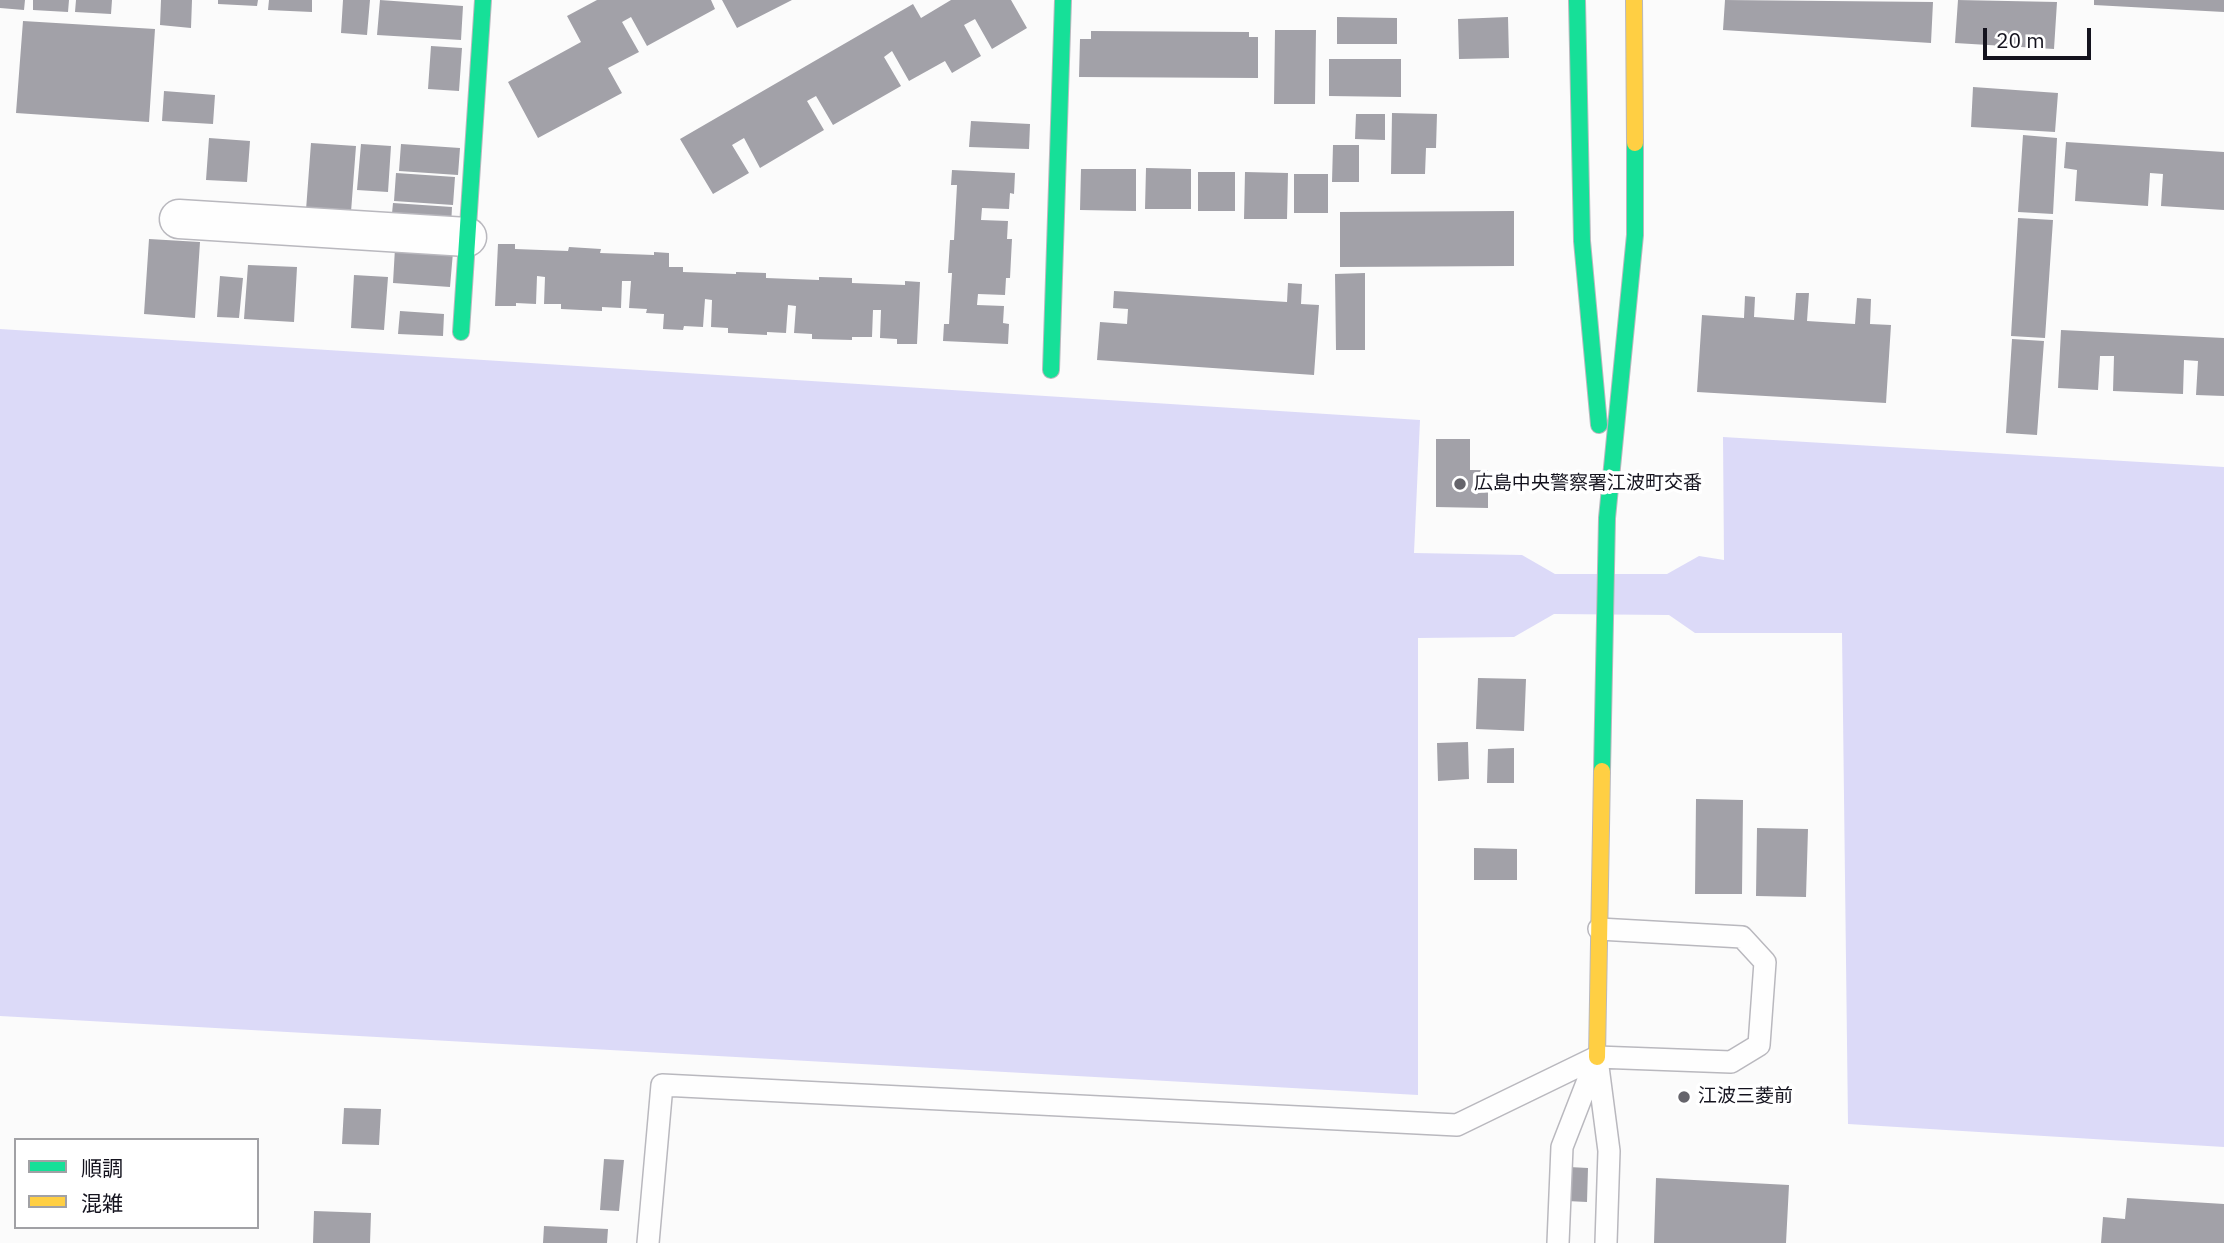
<!DOCTYPE html>
<meta charset="utf-8">
<style>
body{margin:0}
#map{position:relative;width:2224px;height:1243px;overflow:hidden;background:#fbfbfb;font-family:"IBM Plex Sans","Noto Sans JP",sans-serif}
canvas{display:block}
.legend{position:absolute;left:14px;top:1138px;width:245px;height:91px;box-sizing:border-box;background:#fff;border:2px solid #a1a1a5;margin:0;padding:9px 12px;list-style:none;font-size:21px;color:#14131e}
.legend li{display:flex;align-items:center;gap:14px;height:35px}
.legend b{width:35px;border:2px solid #a1a1a5}
.scale{position:absolute;left:1983px;top:28px;width:108px;height:32px;box-sizing:border-box;border:4px solid #14131e;border-top:0;padding-left:9px;font-size:21px;line-height:24px;white-space:nowrap;color:#14131e;-webkit-text-stroke:5px #fff;paint-order:stroke}
</style>
<div id="map">
<canvas width="2224" height="1243"></canvas>
<ul class="legend">
<li><b style="height:9px;background:#16e098"></b>順調</li>
<li><b style="height:9px;background:#ffcf43"></b>混雑</li>
</ul>
<div class="scale">20 m</div>
</div>
<script>
const ctx = document.querySelector('canvas').getContext('2d');
ctx.lineJoin = 'round';
function fill(path, color) { ctx.fillStyle = color; ctx.fill(path, 'evenodd'); }
const shape = rows => new Path2D(rows.map(r => 'M' + r).join(''));
function strokePath(path, color, width, dash) { ctx.strokeStyle = color; ctx.lineWidth = width; ctx.lineCap = dash ? 'butt' : 'round'; ctx.setLineDash(dash || []); ctx.stroke(path); }
function write(font, color, halo, rows, align = 'center') {
  ctx.font = font + ' "IBM Plex Sans","Noto Sans JP",sans-serif'; ctx.lineWidth = 7; ctx.setLineDash([]); ctx.textBaseline = 'middle'; ctx.strokeStyle = halo; ctx.fillStyle = color; for (const [text, x, y, turn = 0] of rows) {
    ctx.save(); ctx.translate(x, y); ctx.rotate((+turn || 0) * Math.PI / 180); ctx.textAlign = isNaN(turn) ? turn : align; if (halo) ctx.strokeText(text, 0, 0); ctx.fillText(text, 0, 0); ctx.restore();
  }
}
fill(shape([
 [0,329,1420,420,1414,553,1522,555,1555,574,1667,574,1699,556,1724,560,1723,437,2224,467,2224,1147,1848,1124,1842,633,1695,633,1669,615,1554,614,1514,637,1418,638,1418,1095,0,1016]
]), '#dcdaf8');
fill(shape([
 [0,0,25,0,24,10,0,8],
 [33,0,69,0,68,12,33,10],
 [76,0,112,0,111,14,75,12],
 [161,0,192,0,191,28,160,25],
 [218,0,258,0,257,6,218,4],
 [269,0,312,0,312,12,268,10],
 [343,0,370,0,367,35,341,33],
 [380,0,463,6,461,40,377,35],
 [597,0,711,0,715,9,647,46,631,17,622,22,639,52,608,68,622,93,538,138,508,82,581,42,567,16],
 [722,0,792,0,737,28],
 [951,0,1011,0,1027,28,992,49,975,19,964,25,981,56,952,73,945,61,909,81,892,51,884,57,901,86,833,125,816,96,807,101,824,130,760,168,744,138,732,145,749,173,713,194,680,139,913,4,921,18],
 [1725,0,1933,2,1931,43,1723,30],
 [1958,0,2057,2,2054,49,1955,43],
 [2094,0,2224,0,2224,12,2094,5],
 [1337,17,1397,18,1397,44,1337,44],
 [1508,17,1509,58,1459,59,1458,19],
 [23,21,155,29,149,122,16,113],
 [1275,30,1316,30,1315,104,1274,104],
 [1091,31,1249,32,1249,37,1258,37,1258,78,1079,77,1080,39,1091,39],
 [431,46,462,48,459,91,428,89],
 [1329,59,1401,59,1401,97,1329,96],
 [1973,87,2058,93,2055,132,1971,127],
 [164,91,215,95,213,124,162,121],
 [1392,113,1437,114,1436,148,1426,148,1425,174,1391,174],
 [1356,114,1385,114,1385,140,1355,139],
 [971,121,1030,124,1029,149,969,147],
 [2023,135,2057,138,2053,214,2018,212],
 [209,138,250,141,247,182,206,180],
 [2066,142,2224,152,2224,210,2161,206,2163,174,2150,173,2148,206,2075,201,2077,170,2064,168],
 [311,143,356,146,351,212,306,210],
 [361,144,391,146,388,192,357,190],
 [401,144,460,148,458,175,399,171],
 [1333,145,1359,145,1359,182,1332,182],
 [1146,168,1191,169,1191,209,1145,209],
 [1081,169,1136,169,1136,211,1080,210],
 [952,170,1015,173,1014,194,1010,193,1009,209,982,208,981,220,1008,221,1007,239,1012,239,1010,278,1006,278,1005,295,978,294,977,305,1004,306,1003,323,1009,324,1008,344,943,341,944,324,949,324,952,273,948,273,950,240,954,240,957,185,951,185],
 [1198,172,1235,172,1235,211,1198,211],
 [1245,172,1288,173,1287,219,1244,219],
 [396,173,455,177,453,205,394,201],
 [1294,174,1328,174,1328,213,1294,213],
 [393,203,452,207,451,227,391,224],
 [1514,211,1514,266,1340,267,1340,212],
 [2018,218,2053,220,2045,338,2011,336],
 [149,239,200,242,195,318,144,314],
 [498,244,515,244,515,249,568,251,569,247,601,249,600,253,654,255,654,252,669,253,669,267,683,267,683,272,736,274,736,272,766,273,766,278,819,280,819,277,852,278,852,283,905,285,905,281,920,282,917,344,897,344,897,339,880,338,881,310,873,310,872,337,852,337,852,340,812,339,812,334,794,333,796,306,788,305,786,333,767,332,767,335,728,333,728,328,711,327,712,300,705,299,703,327,684,326,683,330,663,329,664,314,646,313,647,309,629,308,631,281,622,281,621,308,602,307,602,311,561,309,561,304,544,304,545,277,537,276,536,304,516,303,516,306,495,306],
 [395,248,453,252,450,287,393,283],
 [248,265,297,267,294,322,244,319],
 [1365,273,1365,350,1336,350,1335,274],
 [354,275,388,277,384,330,351,328],
 [220,276,243,278,239,318,217,317],
 [1288,283,1302,284,1301,304,1319,305,1314,375,1097,360,1100,322,1127,324,1128,309,1113,308,1114,291,1287,302],
 [1796,293,1809,293,1807,321,1855,324,1857,298,1871,299,1870,324,1891,325,1886,403,1697,392,1702,315,1744,318,1745,296,1755,297,1754,317,1794,320],
 [400,311,444,314,443,336,398,334],
 [2061,330,2224,338,2224,396,2196,395,2198,361,2184,360,2183,394,2113,391,2114,356,2100,356,2098,390,2058,388],
 [2012,339,2044,341,2037,435,2006,433],
 [1436,439,1470,439,1470,470,1488,470,1488,508,1436,507],
 [1478,678,1526,679,1524,731,1476,729],
 [1468,742,1469,779,1438,781,1437,743],
 [1514,748,1514,783,1487,783,1488,749],
 [1696,799,1743,800,1742,894,1695,894],
 [1757,828,1808,829,1806,897,1756,896],
 [1474,848,1517,849,1517,880,1474,880],
 [344,1108,381,1109,379,1145,342,1144],
 [604,1159,624,1160,619,1211,600,1210],
 [1569,1167,1588,1168,1587,1202,1567,1201],
 [1656,1178,1789,1185,1786,1243,1654,1243],
 [2127,1198,2224,1204,2224,1243,2101,1243,2103,1217,2125,1219],
 [314,1211,371,1213,370,1243,313,1243],
 [544,1226,608,1229,607,1243,543,1243]
]), '#a2a1a8');
const lane = shape([
 [1597,1059,1609,1151,1606,1243],
 [648,1243,662,1085,1457,1125,1597,1057,1731,1062,1759,1045,1765,962,1742,937,1599,929],
 [1558,1243,1562,1147,1597,1057]
]);
const street = shape([
 [179,219,467,237]
]);
const fast = shape([
 [1577,0,1582,241,1599,425],
 [461,332,483,0],
 [1051,370,1063,0],
 [1602,771,1607,518,1635,235,1635,143]
]);
const slow = shape([
 [1634,0,1635,143],
 [1597,1057,1602,771]
]);
strokePath(lane, '#b9b8be', 24);
strokePath(street, '#b9b8be', 41);
strokePath(fast, '#b9b8be', 18);
strokePath(slow, '#b9b8be', 18);
strokePath(lane, '#fefefe', 21);
strokePath(street, '#fefefe', 38);
strokePath(fast, '#16e098', 16);
strokePath(slow, '#ffcf43', 16);
for (const [x, y, r, color] of [
 [1460,484,7,"#65646b"],
 [1684,1097,7,"#65646b"]
]) { const dot = new Path2D(); dot.arc(x, y, r, 0, 2 * Math.PI); ctx.fillStyle = color; ctx.fill(dot); strokePath(dot, '#fff', 2.5); }
write('19px', '#14131e', '#fff', [
 ["広島中央警察署江波町交番",1474,484],
 ["江波三菱前",1698,1097]
], 'left');
</script>
